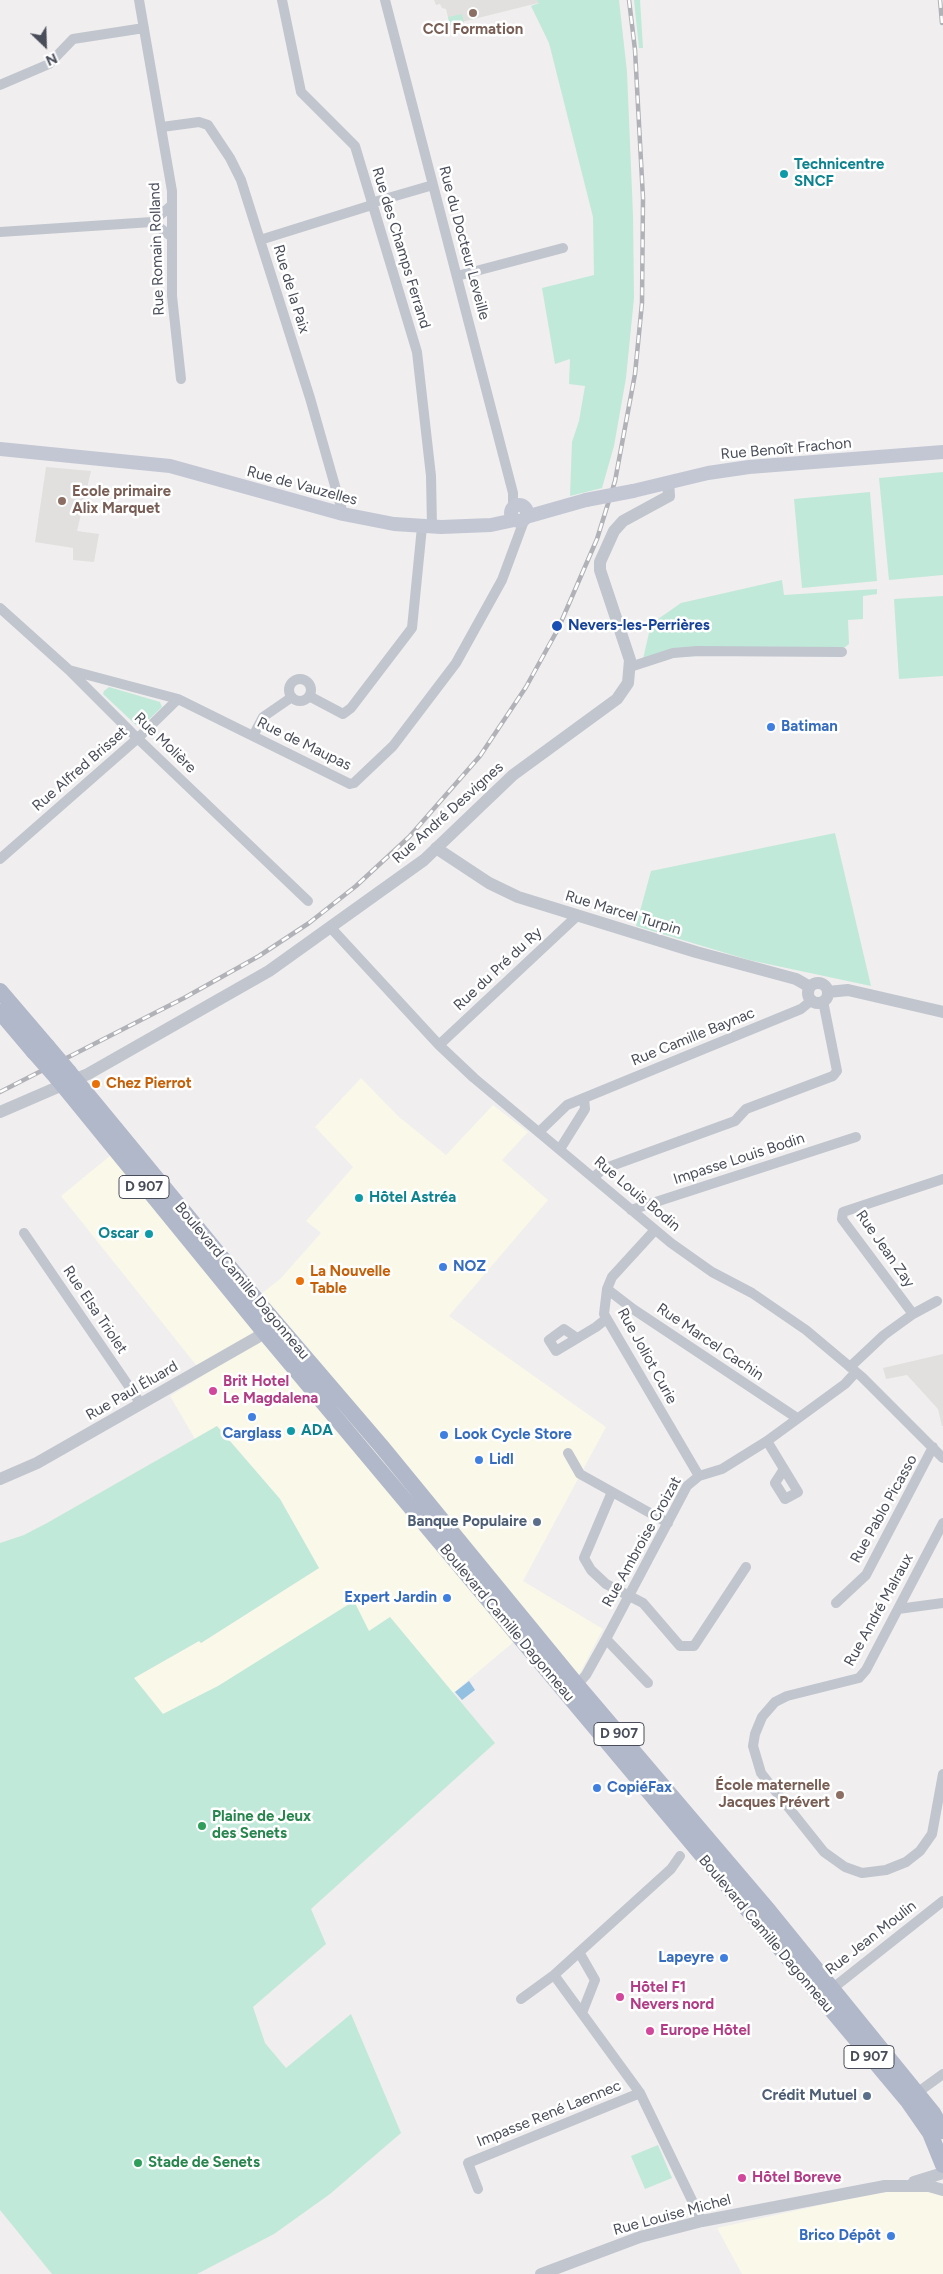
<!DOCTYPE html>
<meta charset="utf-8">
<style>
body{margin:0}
#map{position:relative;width:943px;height:2274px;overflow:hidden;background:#f0eeee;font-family:Figtree,sans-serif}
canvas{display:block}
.north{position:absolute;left:20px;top:20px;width:50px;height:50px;-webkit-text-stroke:4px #fff;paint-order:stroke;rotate:156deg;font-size:14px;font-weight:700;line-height:20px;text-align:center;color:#484d59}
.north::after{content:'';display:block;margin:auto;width:18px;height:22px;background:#484d59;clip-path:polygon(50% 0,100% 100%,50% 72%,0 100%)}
</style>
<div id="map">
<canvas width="943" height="2274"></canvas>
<div class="north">N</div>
</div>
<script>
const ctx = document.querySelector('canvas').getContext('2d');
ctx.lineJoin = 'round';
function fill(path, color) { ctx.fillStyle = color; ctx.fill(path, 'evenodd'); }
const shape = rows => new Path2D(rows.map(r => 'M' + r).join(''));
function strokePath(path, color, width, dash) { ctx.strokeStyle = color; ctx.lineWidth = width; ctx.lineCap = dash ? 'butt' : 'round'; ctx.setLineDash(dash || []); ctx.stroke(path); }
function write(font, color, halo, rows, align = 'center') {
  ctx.font = font + ' Figtree,sans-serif'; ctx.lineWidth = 5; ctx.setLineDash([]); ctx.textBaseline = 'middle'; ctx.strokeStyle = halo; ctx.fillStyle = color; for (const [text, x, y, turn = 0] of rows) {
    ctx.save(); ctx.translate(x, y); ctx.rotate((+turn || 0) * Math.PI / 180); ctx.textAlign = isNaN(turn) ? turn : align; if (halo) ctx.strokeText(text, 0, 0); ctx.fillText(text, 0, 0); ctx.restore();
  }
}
fill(shape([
 [361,1078,398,1116,446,1155,493,1105,528,1132,502,1160,548,1200,449,1316,606,1427,523,1581,603,1629,579,1675,535,1624,453,1693,390,1617,369,1631,218,1686,163,1714,134,1678,199,1641,201,1643,319,1568,280,1499,217,1426,195,1439,170,1396,204,1375,61,1196,111,1155,241,1310,280,1279,321,1233,306,1221,353,1167,315,1127],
 [943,2184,943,2274,742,2274,717,2228,866,2195]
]), '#f9f8e9');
fill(shape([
 [434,0,550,0,450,25,446,9,442,8,440,4,436,5],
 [46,467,91,471,77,531,99,534,94,562,73,560,73,548,35,542],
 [943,1354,943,1426,942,1426,938,1409,907,1375,886,1379,883,1368]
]), '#e1e0df');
fill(shape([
 [537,0,619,0,627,72,633,215,634,298,626,378,614,446,602,488,570,496,572,442,579,421,585,386,569,384,570,359,555,364,542,288,594,275,593,217,549,43,531,6,539,3],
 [634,0,640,0,643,48,639,48],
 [462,14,464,22,450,25,448,17],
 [943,472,943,575,889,580,879,478],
 [870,492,877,581,802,588,794,499],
 [782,580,784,595,877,589,877,594,863,596,863,619,848,620,849,644,844,648,643,659,651,624,681,603],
 [943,596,943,676,899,679,894,599],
 [109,687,160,702,162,707,144,724,136,725,103,694,104,691],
 [835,833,871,986,749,960,636,926,651,871],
 [217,1426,280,1499,319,1568,201,1643,199,1641,134,1678,163,1714,218,1686,354,1601,369,1631,390,1617,495,1743,311,1909,326,1944,253,2007,265,2043,286,2068,351,2014,401,2133,330,2194,274,2234,197,2274,52,2274,0,2210,0,1543,24,1535,47,1523],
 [658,2145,672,2178,645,2189,631,2156]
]), '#c1e9d9');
fill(shape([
 [469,1681,475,1690,462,1700,455,1692]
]), '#93c0e1');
strokePath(shape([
 [139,0,172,191,172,296,181,379],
 [282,0,301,92,355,146,417,352,431,476,432,527],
 [385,0,513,493,513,508],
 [0,85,49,64,73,39,144,28],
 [162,127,199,122,208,125,230,158,241,180,310,398,343,514],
 [371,203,433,185],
 [152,222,172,237],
 [0,232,152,222,172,205],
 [260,240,372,205],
 [457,276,563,248],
 [0,608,69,670,132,733,308,901],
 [630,667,673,653,697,651,842,652],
 [69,670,178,699,350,784,354,783,393,746,456,663,502,580,525,518],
 '289 690a11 11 0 1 1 22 0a11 11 0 1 1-22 0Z',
 [309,696,343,714,351,708,412,628,422,527],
 [253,736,263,717,292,697],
 [0,859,138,738,178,699],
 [331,928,439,1045,474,1078,671,1243,712,1272,752,1293,806,1330,862,1377,943,1458],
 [439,1045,577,916],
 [539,1132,567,1105,801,1009,812,1000],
 [560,1149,585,1109,584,1098],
 [594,1177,603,1169,735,1121,746,1109,833,1076,837,1071,823,1001],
 [631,1210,856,1137],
 [655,1230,612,1277,607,1289,604,1314,699,1476],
 [24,1233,141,1404],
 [607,1289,633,1309,797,1418],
 [913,1314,937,1301],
 [577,1338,564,1329,549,1340,556,1351,596,1327,606,1319],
 [850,1367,884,1335,913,1314,842,1219,843,1212,943,1179],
 [767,1441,784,1469,798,1492,785,1499,775,1483,784,1469],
 [568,1453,580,1474,668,1523],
 [612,1492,584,1558,591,1570,606,1584,643,1603,680,1646,694,1646,746,1567],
 [943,1523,866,1670,859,1678,787,1696,775,1702,762,1717,755,1734,753,1746,761,1773,824,1852,845,1867,862,1873,886,1870,906,1862,920,1851,932,1834,943,1774],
 [836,1603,866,1575,933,1447],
 [898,1609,943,1603],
 [606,1639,648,1683],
 [577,1685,586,1675,606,1639,687,1486,699,1476,722,1469,767,1441,845,1384,856,1372],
 [579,1952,595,1980,582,2013],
 [554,1975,640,2093,702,2221],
 [828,1992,943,1901],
 [521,1999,554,1975,671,1869,680,1856],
 [914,2095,943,2074],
 [478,2189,468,2163,640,2093]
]), '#c0c5ce', 10);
strokePath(shape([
 [436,848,489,883,518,897,696,952,796,979,810,987],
 '808 993a10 10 0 1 1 20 0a10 10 0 1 1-20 0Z',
 [828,992,848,990,943,1012],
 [0,1112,88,1074,269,971,424,860,513,775,617,699,628,683,630,660,600,570,600,562,614,531,623,521,669,496,668,482],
 [0,1479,37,1463,256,1338,270,1328],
 [914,2182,943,2173],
 [541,2274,640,2237,702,2221,885,2186,929,2186,943,2190]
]), '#c0c5ce', 12);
strokePath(shape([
 [0,449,170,466,343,514,394,524,441,527,491,525,514,520],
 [633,491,708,473,749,467,943,452],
 '511 513a8 8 0 1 1 16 0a8 8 0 1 1-16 0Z',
 [526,517,586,500]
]), '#c3c7d4', 14);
strokePath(shape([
 [0,991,47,1046],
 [0,1012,34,1052],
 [69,1072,264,1309,382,1447,577,1685,769,1911,933,2113,943,2131],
 [57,1078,264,1332,907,2100,930,2133,943,2165]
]), '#b1b8ca', 16);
const rail = shape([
 [940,0,942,23],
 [0,1092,184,998,259,956,309,923,356,886,409,837,480,756,526,687,558,629,597,539,615,481,635,374,642,303,643,198,635,50,629,0]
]);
strokePath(rail, '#b1b2b7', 4.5);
strokePath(rail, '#fff', 2.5, [8]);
strokePath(shape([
 [586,500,633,491]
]), '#c3c7d4', 14);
strokePath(shape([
 [47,1046,69,1072],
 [34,1052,57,1078]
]), '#b1b8ca', 16);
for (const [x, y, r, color] of [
 [473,13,5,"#8d6e63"],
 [784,174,5,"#0f9aa8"],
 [62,501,5,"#8d6e63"],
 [557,626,6,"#1a4fb4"],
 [771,727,5,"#3f7fe0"],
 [96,1084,5,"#e8710a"],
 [359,1198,5,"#0f9aa8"],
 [149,1234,5,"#0f9aa8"],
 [443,1267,5,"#3f7fe0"],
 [300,1281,5,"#e8710a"],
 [213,1391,5,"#d1479c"],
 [252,1417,5,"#3f7fe0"],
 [291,1431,5,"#0f9aa8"],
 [444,1435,5,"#3f7fe0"],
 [479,1460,5,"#3f7fe0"],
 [537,1522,5,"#5c6f8a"],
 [447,1598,5,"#3f7fe0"],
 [597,1788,5,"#3f7fe0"],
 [840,1795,5,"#8d6e63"],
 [202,1826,5,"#2e9e5b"],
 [724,1958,5,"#3f7fe0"],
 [620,1997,5,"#d1479c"],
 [650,2031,5,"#d1479c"],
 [867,2096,5,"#5c6f8a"],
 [138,2163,5,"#2e9e5b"],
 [742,2178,5,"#d1479c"],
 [891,2236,5,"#3f7fe0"]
]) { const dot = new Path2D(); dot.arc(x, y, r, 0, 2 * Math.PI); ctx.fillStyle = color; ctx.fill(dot); strokePath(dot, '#fff', 2); }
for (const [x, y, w] of [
 [144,1187,50],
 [619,1734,50],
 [869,2057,50]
]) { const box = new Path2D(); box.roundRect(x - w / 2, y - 11.5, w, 23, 4); ctx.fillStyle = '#fff'; ctx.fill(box); strokePath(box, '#484d59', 1); }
write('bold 14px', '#484d59', null, [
 ["D 907",144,1187],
 ["D 907",619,1734],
 ["D 907",869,2057]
]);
write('bold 15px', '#785e54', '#fff', [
 ["CCI Formation",473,30],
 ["Ecole primaire",72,492,"left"],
 ["Alix Marquet",72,509,"left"],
 ["École maternelle",830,1786,"right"],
 ["Jacques Prévert",830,1803,"right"]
]);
write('bold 15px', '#0d838f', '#fff', [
 ["Technicentre",794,165],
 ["SNCF",794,182],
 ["Hôtel Astréa",369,1198],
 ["Oscar",139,1234,"right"],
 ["ADA",301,1431]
], 'left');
write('15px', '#484d59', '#fff', [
 ["Rue du Docteur Leveille",464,243,75],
 ["Rue des Champs Ferrand",401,248,73],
 ["Rue Romain Rolland",157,249,-92],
 ["Rue de la Paix",291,289,73],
 ["Rue Benoît Frachon",786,449,-5],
 ["Rue de Vauzelles",302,486,15],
 ["Rue Molière",165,743,44],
 ["Rue de Maupas",304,744,26],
 ["Rue Alfred Brisset",80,769,-41],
 ["Rue André Desvignes",448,813,-42],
 ["Rue Marcel Turpin",623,913,17],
 ["Rue du Pré du Ry",498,969,-43],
 ["Rue Camille Baynac",693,1037,-22],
 ["Impasse Louis Bodin",739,1159,-18],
 ["Rue Louis Bodin",637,1194,40],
 ["Rue Jean Zay",885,1249,55],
 ["Boulevard Camille Dagonneau",242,1281,50],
 ["Rue Elsa Triolet",95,1310,56],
 ["Rue Marcel Cachin",710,1342,34],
 ["Rue Joliot Curie",647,1356,61],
 ["Rue Paul Éluard",132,1391,-30],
 ["Rue Pablo Picasso",884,1509,-61],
 ["Rue Ambroise Croizat",642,1542,-61],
 ["Rue André Malraux",879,1610,-61],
 ["Boulevard Camille Dagonneau",507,1623,50],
 ["Boulevard Camille Dagonneau",766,1934,50],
 ["Rue Jean Moulin",871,1938,-38],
 ["Impasse René Laennec",549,2114,-22],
 ["Rue Louise Michel",672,2215,-15]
]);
write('bold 15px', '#164399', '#fff', [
 ["Nevers-les-Perrières",568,626]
], 'left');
write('bold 15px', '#366cbe', '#fff', [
 ["Batiman",781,727],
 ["NOZ",453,1267],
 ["Carglass",252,1434,"center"],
 ["Look Cycle Store",454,1435],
 ["Lidl",489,1460],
 ["Expert Jardin",437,1598,"right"],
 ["CopiéFax",607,1788],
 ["Lapeyre",714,1958,"right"],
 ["Brico Dépôt",881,2236,"right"]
], 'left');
write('bold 15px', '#c56008', '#fff', [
 ["Chez Pierrot",106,1084],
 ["La Nouvelle",310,1272],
 ["Table",310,1289]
], 'left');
write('bold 15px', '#b23c85', '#fff', [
 ["Brit Hotel",223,1382],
 ["Le Magdalena",223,1399],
 ["Hôtel F1",630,1988],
 ["Nevers nord",630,2005],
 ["Europe Hôtel",660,2031],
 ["Hôtel Boreve",752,2178]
], 'left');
write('bold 15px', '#4e5e75', '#fff', [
 ["Banque Populaire",527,1522],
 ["Crédit Mutuel",857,2096]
], 'right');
write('bold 15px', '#27864d', '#fff', [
 ["Plaine de Jeux",212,1817],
 ["des Senets",212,1834],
 ["Stade de Senets",148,2163]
], 'left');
</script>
